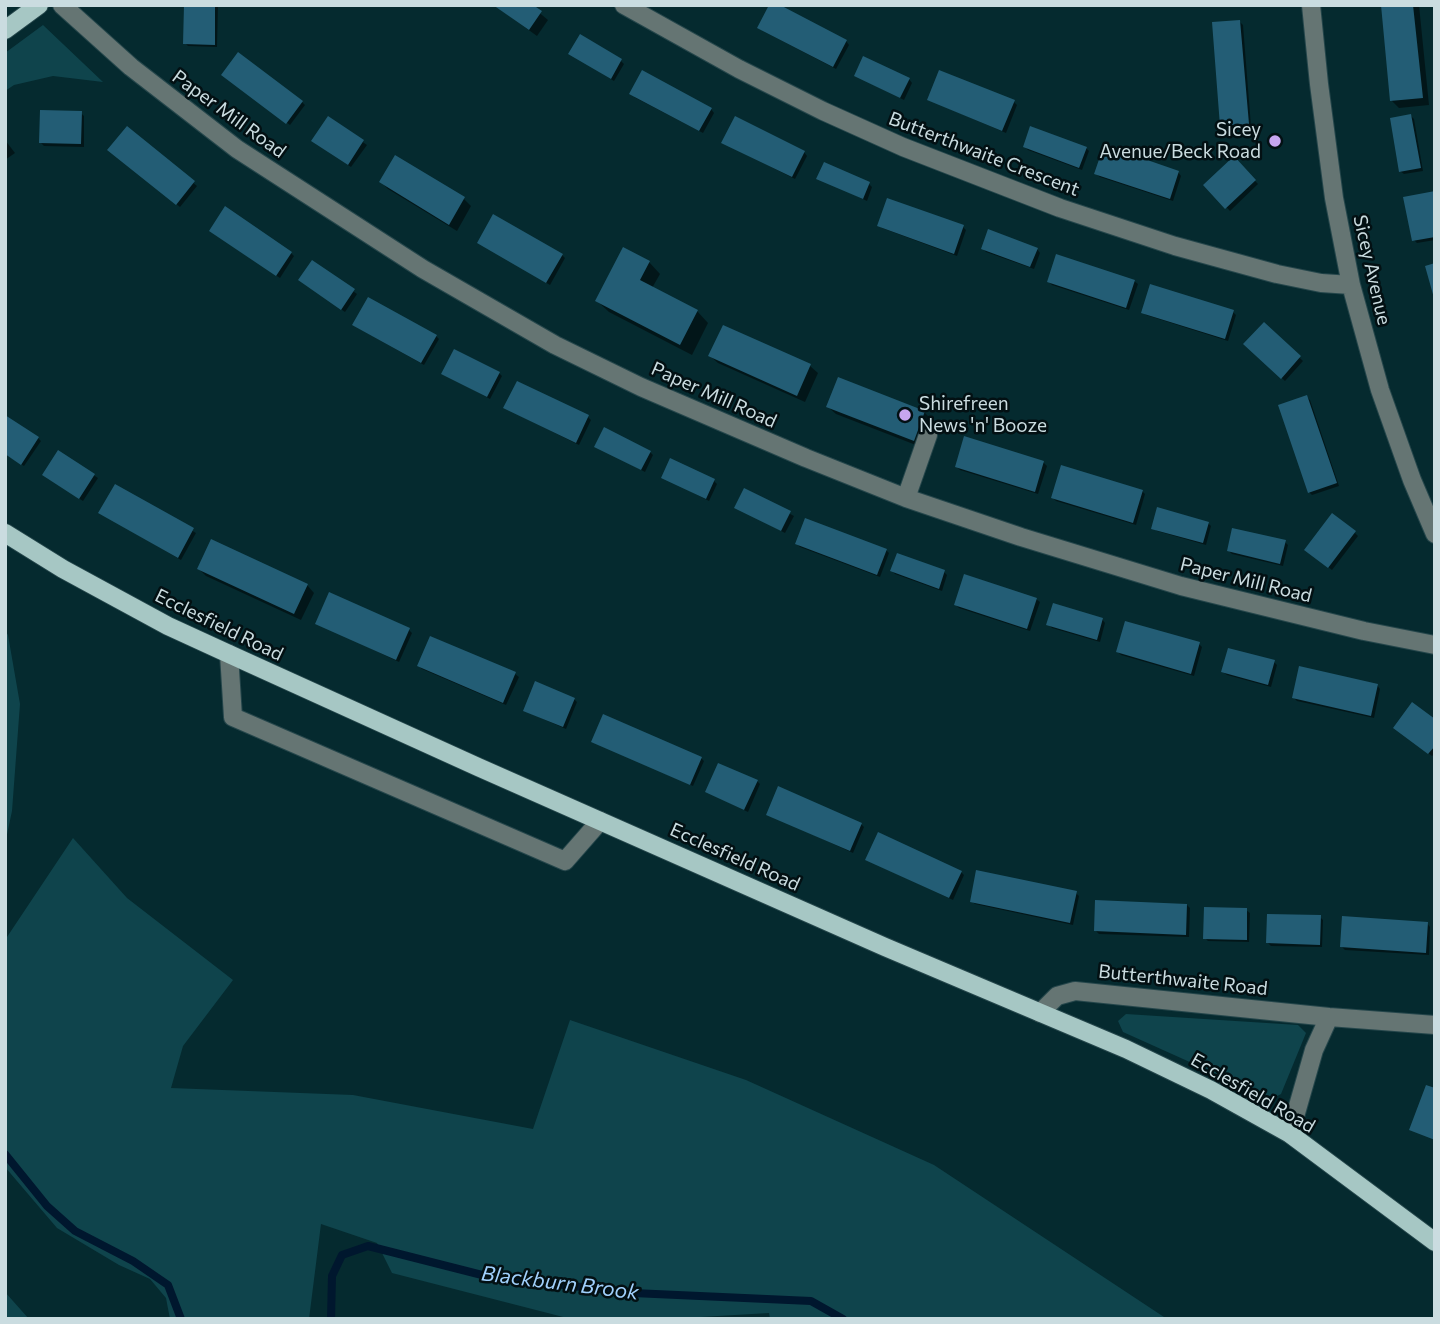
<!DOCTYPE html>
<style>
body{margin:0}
#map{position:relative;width:1440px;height:1324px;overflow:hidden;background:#052a2f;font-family:Commissioner,sans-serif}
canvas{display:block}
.frame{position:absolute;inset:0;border:7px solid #cadce0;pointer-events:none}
</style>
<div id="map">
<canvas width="1440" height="1324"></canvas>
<div class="frame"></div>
</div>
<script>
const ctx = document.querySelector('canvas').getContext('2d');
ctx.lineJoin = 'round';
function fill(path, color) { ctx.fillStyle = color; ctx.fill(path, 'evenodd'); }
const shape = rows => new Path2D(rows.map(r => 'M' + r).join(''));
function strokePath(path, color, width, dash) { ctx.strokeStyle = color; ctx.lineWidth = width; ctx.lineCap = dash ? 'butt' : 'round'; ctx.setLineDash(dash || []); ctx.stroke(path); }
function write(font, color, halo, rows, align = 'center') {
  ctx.font = font + ' Commissioner,sans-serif'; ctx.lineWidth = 5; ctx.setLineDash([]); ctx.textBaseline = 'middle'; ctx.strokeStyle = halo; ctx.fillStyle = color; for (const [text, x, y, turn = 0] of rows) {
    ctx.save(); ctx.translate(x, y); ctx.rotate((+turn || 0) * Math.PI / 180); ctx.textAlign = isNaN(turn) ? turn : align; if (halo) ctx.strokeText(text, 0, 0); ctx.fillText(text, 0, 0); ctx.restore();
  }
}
fill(shape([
 [43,25,103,82,53,76,14,85,5,91,5,53],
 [5,630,8,635,20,704,12,811,5,844],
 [73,838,127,898,233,980,183,1046,171,1088,353,1095,533,1129,570,1020,746,1080,934,1165,1167,1319,770,1319,769,1313,667,1319,571,1319,392,1273,377,1243,321,1224,309,1319,170,1319,166,1298,150,1279,119,1265,57,1228,5,1167,5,940],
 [1126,1014,1298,1025,1306,1033,1281,1094,1272,1099,1123,1032,1118,1021],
 [5,1292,29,1319,5,1319]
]), '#0f444c');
fill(shape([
 [186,5,218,5,217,47,188,46,185,43],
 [494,5,530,5,548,20,537,36],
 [1382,5,1419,5,1429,105,1399,108,1392,101],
 [1240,22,1243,25,1251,126,1225,129,1222,125],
 [763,31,846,41,849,45,836,69],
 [574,56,621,61,624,64,614,81],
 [856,76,909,79,912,83,904,100],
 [226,78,302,102,305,105,290,125],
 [634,97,711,109,714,113,703,133],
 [929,100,1014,102,1017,105,1006,133],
 [81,113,84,116,84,147,44,146,41,143],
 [1411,116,1414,119,1423,171,1404,174,1400,171],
 [328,118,367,145,351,167,316,144],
 [127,129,197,186,180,207,113,153],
 [5,140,15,153,5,160],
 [727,145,804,152,807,156,795,179],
 [1025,147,1086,148,1089,151,1082,170,1028,150],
 [396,158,464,199,471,206,457,231,388,189,381,182],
 [1234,159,1258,184,1230,211,1206,185],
 [1178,172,1181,176,1173,201,1100,177,1096,174],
 [819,178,869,184,872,187,867,201],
 [1435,192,1435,240,1417,243,1414,240],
 [879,225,963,227,966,230,957,256,882,228],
 [214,234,291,253,294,256,280,278],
 [479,243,562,255,565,258,550,285],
 [983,249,1037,249,1040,253,1034,269,986,252],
 [312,262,357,294,345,312,303,283],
 [649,262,660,274,652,288,697,311,708,323,692,355,609,312,597,301],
 [1134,281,1138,284,1129,310,1052,285,1049,282],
 [1143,312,1233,312,1236,315,1228,341,1146,315],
 [1264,324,1303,361,1285,381,1245,344],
 [358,328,436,336,439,339,424,365],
 [710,356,810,366,818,373,805,402,718,363],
 [499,373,502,376,490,399,444,374],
 [1307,397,1310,400,1339,486,1312,495,1309,492],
 [828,407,924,412,932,420,921,447,836,414],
 [505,408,588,417,591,420,579,445],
 [38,438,41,441,24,466,5,454],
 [597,447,650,452,653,455,645,472],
 [58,452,98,478,83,501,47,478],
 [1044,463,1047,466,1038,494,960,470,957,467],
 [663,477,714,481,717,484,709,501],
 [116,486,196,533,181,560,100,513],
 [745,490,794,516,785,533,736,508],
 [1142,491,1145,494,1136,525,1056,501,1053,498],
 [1208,523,1211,526,1206,545,1157,531,1153,528],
 [1355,533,1358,536,1332,570,1310,553],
 [1285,542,1288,545,1283,566,1232,554,1229,551],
 [797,544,886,550,889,553,880,577,800,547],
 [199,569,307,585,314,593,301,620,206,576],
 [892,571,944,572,947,575,942,591,895,574],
 [1036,599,1040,602,1030,631,959,608,956,605],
 [1102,619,1105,623,1100,642,1052,628,1048,624],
 [317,623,409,630,412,633,399,662],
 [431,638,515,674,519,677,506,705,422,669,419,666],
 [1199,644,1202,647,1194,676,1121,655,1118,652],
 [1274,662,1277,665,1271,687,1227,675,1223,672],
 [1377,685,1380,689,1374,718,1297,701,1294,698],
 [574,699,577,702,566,729,525,711],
 [1435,721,1435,753,1432,756,1398,730],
 [593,742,701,758,704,761,693,786],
 [757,781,760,784,748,812,707,792],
 [768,814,861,824,864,827,853,853],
 [871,862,961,872,964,875,953,900],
 [1076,893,1079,896,1073,925,975,904,972,901],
 [1187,905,1190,908,1189,937,1099,934,1096,931],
 [1246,910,1250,913,1249,942,1208,941,1205,938],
 [1320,917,1323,920,1322,947,1271,946,1268,943],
 [1427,923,1430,927,1429,955,1345,950,1342,947]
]), '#0007');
strokePath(shape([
 [5,1154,47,1206,75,1231,133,1261,168,1285,181,1319],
 [331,1319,332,1276,342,1255,368,1246,486,1276,633,1293,811,1301,843,1319]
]), '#00172e', 8);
fill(shape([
 [184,5,215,5,215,45,183,44],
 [493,5,533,5,542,11,529,30],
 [769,5,780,5,847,40,833,67,757,28],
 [1381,5,1413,5,1423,98,1390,101],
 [1240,20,1249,124,1220,126,1212,22],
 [580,34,622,59,611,79,568,54],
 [238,52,303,101,286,124,221,75],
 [863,56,910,78,900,98,854,76],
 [642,70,712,108,699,131,629,94],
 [939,70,1015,100,1002,131,927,100],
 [40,110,82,111,81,144,39,143],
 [1411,114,1421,168,1399,172,1390,118],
 [328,116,364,140,348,165,311,141],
 [735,116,805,151,792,177,721,143],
 [127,126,195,181,176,205,107,150],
 [1030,126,1087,147,1079,168,1023,147],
 [1104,145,1179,171,1170,199,1094,174],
 [395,155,465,197,449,225,379,182],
 [1234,156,1256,180,1225,209,1203,185],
 [824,162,870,182,863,199,816,179],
 [1435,191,1435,237,1412,241,1403,197],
 [887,198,964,225,954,254,877,226],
 [225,206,292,252,276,276,209,231],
 [493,214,563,254,546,283,477,243],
 [988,229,1038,248,1030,267,981,249],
 [623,247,650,261,640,280,698,310,680,345,595,301],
 [1056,254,1135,280,1126,308,1047,282],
 [312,260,355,289,341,310,298,280],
 [1435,263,1435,298,1434,298,1425,266],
 [1150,284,1234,310,1225,339,1141,313],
 [368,297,437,335,421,363,352,325],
 [1264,322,1301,356,1281,379,1243,344],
 [723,325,811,364,797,396,708,356],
 [454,349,500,372,487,397,441,374],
 [838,377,925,411,914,441,826,407],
 [517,381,589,415,576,443,503,408],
 [1307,395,1337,483,1308,493,1278,405],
 [5,415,39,437,21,465,5,454],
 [604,427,651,451,641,470,594,447],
 [964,436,1044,461,1035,492,955,467],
 [58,450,95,474,79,499,42,475],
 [670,458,715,479,706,499,661,478],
 [1061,465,1143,490,1133,523,1051,498],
 [115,484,194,528,178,558,98,513],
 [744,488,791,511,781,531,734,508],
 [1157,507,1209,522,1203,543,1151,529],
 [1332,513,1356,531,1328,568,1304,550],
 [805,518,887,549,877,575,795,544],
 [1232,528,1286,540,1280,564,1227,551],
 [211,539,308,584,294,614,197,569],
 [897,553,945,570,939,589,890,571],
 [964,574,1037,598,1027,629,954,605],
 [329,592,410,628,396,660,315,624],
 [1053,603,1103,618,1097,640,1046,625],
 [1125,621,1200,642,1191,674,1116,652],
 [430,636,516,672,503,703,417,666],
 [1228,648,1275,660,1268,685,1221,672],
 [1299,666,1378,684,1371,716,1292,698],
 [535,681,575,698,563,727,523,711],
 [1412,702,1435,719,1435,746,1428,754,1393,728],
 [603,714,702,757,690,785,591,742],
 [718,763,758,780,744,810,705,792],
 [778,786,862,823,850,851,766,815],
 [878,832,962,871,949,898,865,860],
 [976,870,1077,891,1070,923,970,902],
 [1095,900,1187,904,1186,935,1094,931],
 [1204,907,1247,908,1247,940,1203,939],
 [1267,914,1321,915,1320,945,1266,943],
 [1342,916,1428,922,1426,953,1340,947],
 [1426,1085,1435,1088,1435,1140,1409,1130]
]), '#235d75');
const minor = shape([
 [62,5,131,67,237,149,423,269,555,345,641,387,806,458,906,498,1021,537,1181,586,1364,631,1435,645],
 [624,5,739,69,823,111,903,147,1060,208,1175,246,1277,274,1321,283,1351,285],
 [1311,5,1319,84,1334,198,1351,285,1380,390,1412,480,1435,534],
 [906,498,928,435],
 [229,654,233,717,565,861,600,821],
 [1040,1013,1057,996,1075,991,1329,1017,1435,1025],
 [1290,1134,1314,1050,1329,1017]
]);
const major = shape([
 [5,30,39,5],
 [5,533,63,569,168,626,229,654,478,767,885,947,1126,1049,1211,1090,1290,1134,1435,1242]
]);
strokePath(minor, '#25464b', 20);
strokePath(major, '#25464b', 20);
strokePath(minor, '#657573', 18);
strokePath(major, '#a6c7c4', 18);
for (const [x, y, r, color] of [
 [1275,141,7,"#c7a6f0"],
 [905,415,7,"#c7a6f0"]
]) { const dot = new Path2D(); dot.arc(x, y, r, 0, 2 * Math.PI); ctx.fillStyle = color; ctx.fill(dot); strokePath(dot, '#031013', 2.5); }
write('19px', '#cadce0', '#031013', [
 ["Paper Mill Road",229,114,36],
 ["Butterthwaite Crescent",984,154,21],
 ["Sicey Avenue",1372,270,77],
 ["Paper Mill Road",714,395,24],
 ["Paper Mill Road",1246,580,14],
 ["Ecclesfield Road",219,625,26],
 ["Ecclesfield Road",735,857,24],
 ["Butterthwaite Road",1183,980,6],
 ["Ecclesfield Road",1253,1093,30]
]);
write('19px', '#cadce0', '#031013', [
 ["Sicey",1261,130],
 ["Avenue/Beck Road",1261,152],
 ["Shirefreen",919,404,"left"],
 ["News 'n' Booze",919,426,"left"]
], 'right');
write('italic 21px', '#a0d0fc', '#031013', [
 ["Blackburn Brook",560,1283,7]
]);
</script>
